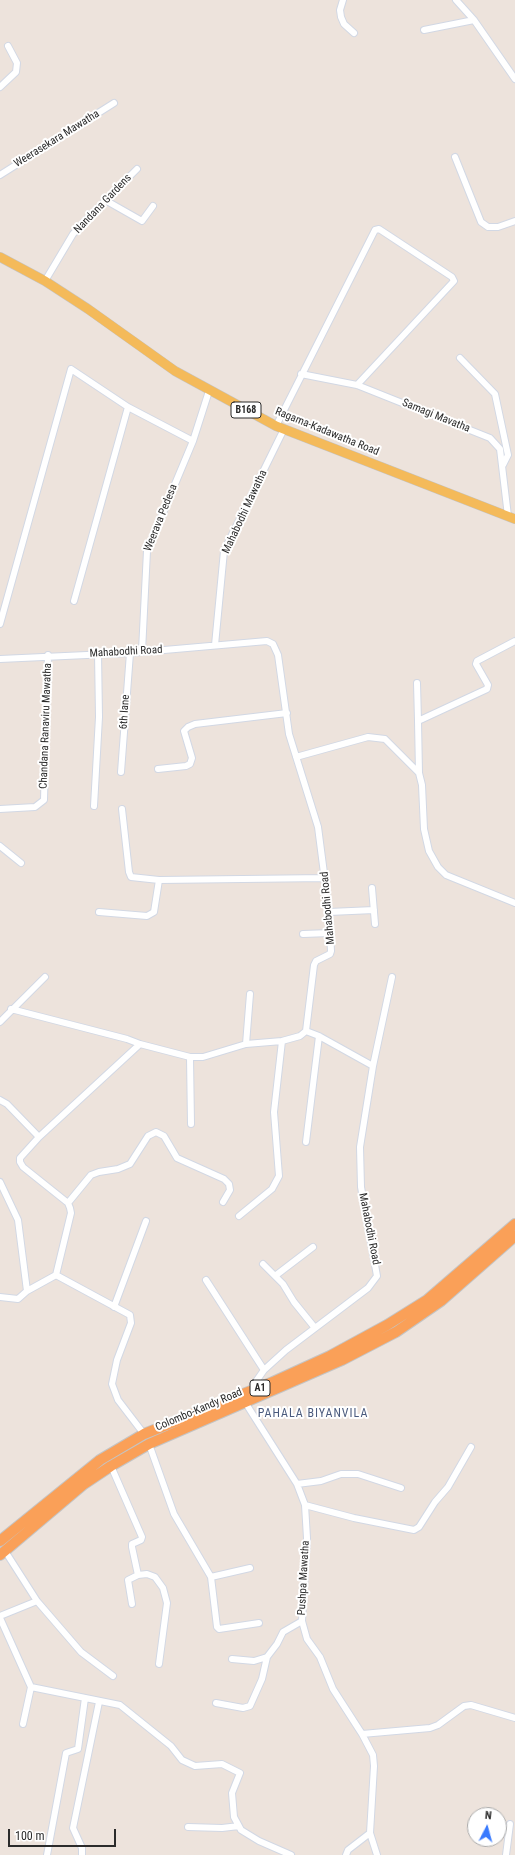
<!DOCTYPE html>
<style>
body{margin:0}
#map{position:relative;width:515px;height:1855px;overflow:hidden;background:#ede3dc;font-family:"Roboto Condensed",sans-serif}
canvas{display:block}
.north{position:absolute;left:467px;top:1807px;width:40px;height:40px;box-sizing:border-box;background:#fff;border:1px solid #aaa;border-radius:50%;rotate:6deg;font-size:11px;font-weight:700;line-height:16px;text-align:center;color:#2b2b2b}
.north::after{content:'';display:block;margin:auto;width:14px;height:18px;background:#387afe;clip-path:polygon(50% 0,100% 100%,50% 72%,0 100%)}
.scale{position:absolute;left:8px;top:1829px;width:108px;height:18px;box-sizing:border-box;border:2px solid #2b2b2b;border-top:0;padding-left:5px;font-size:12px;line-height:14px;white-space:nowrap;color:#2b2b2b;-webkit-text-stroke:3px #fff;paint-order:stroke}
</style>
<div id="map">
<canvas width="515" height="1855"></canvas>
<div class="north">N</div>
<div class="scale">100 m</div>
</div>
<script>
const ctx = document.querySelector('canvas').getContext('2d');
ctx.lineJoin = 'round';
const shape = rows => new Path2D(rows.map(r => 'M' + r).join(''));
function strokePath(path, color, width, dash) { ctx.strokeStyle = color; ctx.lineWidth = width; ctx.lineCap = dash ? 'butt' : 'round'; ctx.setLineDash(dash || []); ctx.stroke(path); }
function write(font, color, halo, rows, align = 'center') {
  ctx.font = font + ' "Roboto Condensed",sans-serif'; ctx.lineWidth = 4; ctx.setLineDash([]); ctx.textBaseline = 'middle'; ctx.strokeStyle = halo; ctx.fillStyle = color; for (const [text, x, y, turn = 0] of rows) {
    ctx.save(); ctx.translate(x, y); ctx.rotate((+turn || 0) * Math.PI / 180); ctx.textAlign = isNaN(turn) ? turn : align; if (halo) ctx.strokeText(text, 0, 0); ctx.fillText(text, 0, 0); ctx.restore();
  }
}
const minor = shape([
 [343,0,340,10,341,17,344,24,354,33],
 [456,0,474,20,515,79],
 [424,30,474,20],
 [0,87,16,72,17,63,8,46],
 [455,157,481,222,488,227,498,227,515,221],
 [0,175,114,103],
 [105,200,142,221,153,206],
 [45,281,73,234,82,224,137,169],
 [460,358,495,394,508,455,503,465],
 [301,374,357,385,490,438,500,449,508,516],
 [276,426,375,230,379,229,452,277,454,281,357,385],
 [74,601,128,407],
 [0,624,71,369,128,407,193,441],
 [215,645,224,551,284,429],
 [142,651,147,551,193,441,209,391],
 [0,659,130,653,267,641,273,644,278,655,289,734,318,827,329,912,331,951,330,954,316,961,314,965,306,1031,319,1036,373,1066,360,1147,361,1187,377,1276,368,1288,286,1350,264,1370,250,1390],
 [417,683,418,721],
 [296,757,368,737,385,739,419,773,422,785,424,829,429,851,438,867,446,875,515,903],
 [158,769,186,766,190,764,192,758,184,731,188,727,195,724,287,713],
 [121,772,130,653],
 [419,773,418,721,487,689,488,685,476,664,477,661,515,641],
 [94,806,99,717,98,653],
 [0,809,35,807,44,800,48,655],
 [0,846,21,863],
 [159,880,326,878],
 [372,888,375,924],
 [99,912,147,916,154,912,159,880,131,877,129,872,122,809],
 [329,912,374,910],
 [303,934,330,933],
 [11,1009,127,1039,140,1044,39,1137],
 [0,1022,45,977],
 [140,1044,190,1057,191,1124],
 [246,1044,250,994],
 [190,1057,203,1057,246,1044,282,1041],
 [373,1066,392,977],
 [0,1100,7,1104,39,1137,20,1158,20,1162,23,1167,68,1203,70,1208,71,1213,56,1275,130,1315,131,1323,117,1360,112,1384,118,1400,144,1434],
 [306,1142,319,1036],
 [0,1182,18,1220,27,1291],
 [68,1203,91,1175,99,1172,118,1169,130,1164,148,1136,156,1132,164,1136,177,1158,224,1179,229,1184,230,1190,223,1202],
 [239,1216,272,1189,279,1176,274,1112,282,1041,300,1036,306,1031],
 [263,1264,283,1284,294,1302,315,1328],
 [275,1276,313,1247],
 [206,1280,264,1370],
 [0,1297,18,1299,27,1291,56,1275],
 [114,1307,146,1221],
 [243,1399,297,1484,305,1505,307,1538,302,1621,307,1639,320,1657,333,1689,362,1734,373,1755,374,1766,370,1833,377,1855],
 [149,1444,174,1514,211,1577,217,1627,219,1629,259,1623],
 [111,1466,142,1537,141,1540,132,1544,132,1547,138,1575],
 [297,1484,321,1481,341,1474,358,1474,401,1488],
 [305,1505,354,1518,414,1530,419,1527,435,1502,448,1487,471,1447],
 [5,1551,37,1601],
 [211,1577,250,1568],
 [132,1604,128,1580,138,1575,147,1574,155,1577,163,1588,167,1603,159,1664],
 [0,1616,37,1601,81,1652,113,1676],
 [0,1618,31,1687,23,1724],
 [232,1659,254,1661,267,1657,277,1644,283,1632,302,1621],
 [31,1687,120,1705,171,1746,182,1760,195,1766,222,1764,240,1773,232,1793,234,1817,241,1830,259,1841,291,1855],
 [216,1703,243,1708,250,1706,262,1679,267,1657],
 [362,1734,430,1728,438,1725,464,1706,471,1705,515,1718],
 [188,1827,222,1828,239,1826],
 [47,1855,66,1753,78,1749,85,1698],
 [82,1855,82,1848,73,1828,99,1702],
 [346,1855,348,1850,370,1833],
 [506,1855,510,1824]
]);
const primary = shape([
 [0,257,45,281,88,309,175,371,276,426,515,519]
]);
const trunk = shape([
 [0,1541,100,1460,144,1434,273,1382,330,1356,387,1325,427,1300,515,1224],
 [0,1555,84,1484,111,1466,149,1444,342,1360,396,1332,441,1301,515,1236]
]);
strokePath(minor, '#d2d8e4', 8);
strokePath(primary, '#c4c4c4', 10);
strokePath(trunk, '#c4c4c4', 12);
strokePath(minor, '#fff', 6);
strokePath(primary, '#f4ba5a', 9);
strokePath(trunk, '#faa058', 10);
for (const [x, y, w] of [
 [246,410,30],
 [260,1388,20]
]) { const box = new Path2D(); box.roundRect(x - w / 2, y - 8, w, 16, 3); ctx.fillStyle = '#fff'; ctx.fill(box); strokePath(box, '#2b2b2b', 1); }
write('bold 10px', '#2b2b2b', null, [
 ["B168",246,410],
 ["A1",260,1388]
]);
write('11px', '#2b2b2b', '#fff', [
 ["Weerasekara Mawatha",57,139,-32],
 ["Nandana Gardens",103,204,-46],
 ["Samagi Mavatha",436,416,22],
 ["Ragama-Kadawatha Road",327,432,22],
 ["Mahabodhi Mawatha",245,512,-65],
 ["Weerava Pedesa",161,518,-68],
 ["Mahabodhi Road",126,652,-3],
 ["6th lane",125,712,-86],
 ["Chandana Ranaviru Mawatha",46,726,-88],
 ["Mahabodhi Road",328,908,-95],
 ["Mahabodhi Road",369,1229,79],
 ["Colombo-Kandy Road",199,1410,-23],
 ["Pushpa Mawatha",304,1578,-87]
]);
ctx.letterSpacing = '1px';
write('12px', '#4a5a7d', '#fff', [
 ["PAHALA BIYANVILA",313,1414]
]);
ctx.letterSpacing = '0px';
</script>
